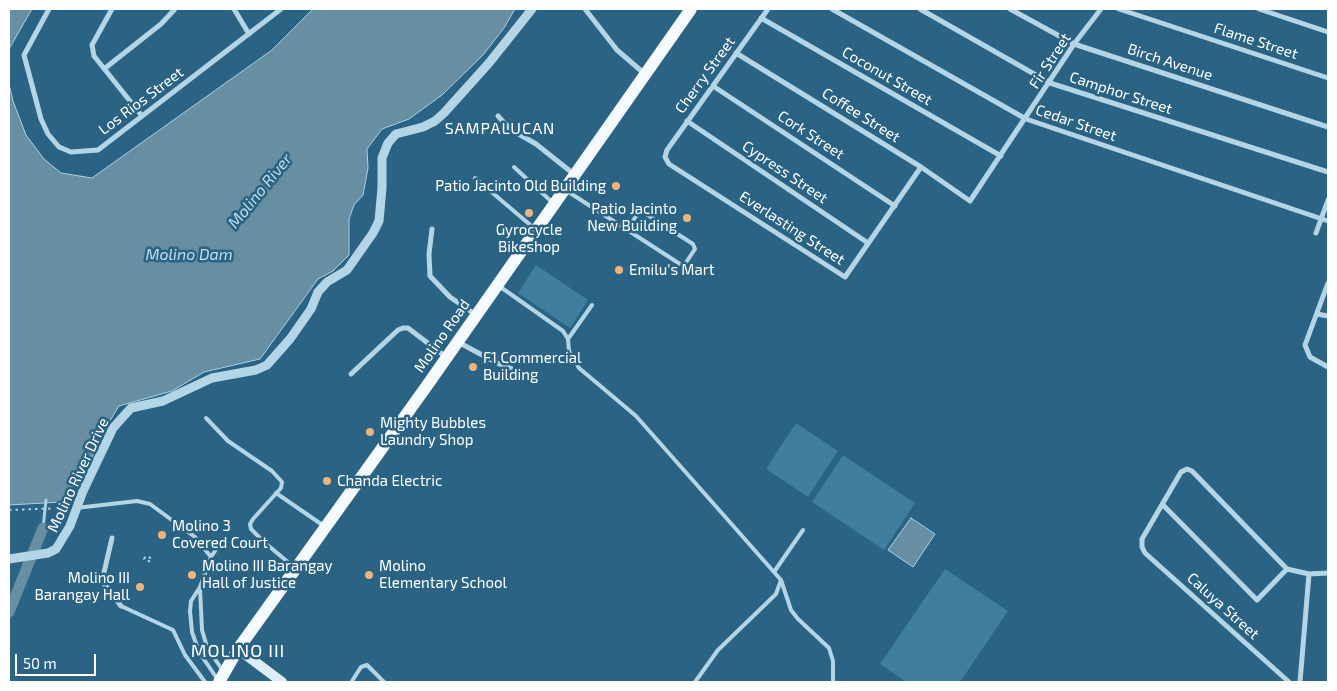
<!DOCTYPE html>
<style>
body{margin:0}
#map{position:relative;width:1337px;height:691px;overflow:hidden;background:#2a6383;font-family:"Exo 2",sans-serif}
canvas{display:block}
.frame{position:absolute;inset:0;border:10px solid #fff;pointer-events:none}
.scale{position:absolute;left:15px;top:654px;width:81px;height:22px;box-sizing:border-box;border:2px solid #fff;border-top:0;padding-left:6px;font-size:15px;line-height:18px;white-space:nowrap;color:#fff;-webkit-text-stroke:4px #2a6383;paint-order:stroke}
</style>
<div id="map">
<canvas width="1337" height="691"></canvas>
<div class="frame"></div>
<div class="scale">50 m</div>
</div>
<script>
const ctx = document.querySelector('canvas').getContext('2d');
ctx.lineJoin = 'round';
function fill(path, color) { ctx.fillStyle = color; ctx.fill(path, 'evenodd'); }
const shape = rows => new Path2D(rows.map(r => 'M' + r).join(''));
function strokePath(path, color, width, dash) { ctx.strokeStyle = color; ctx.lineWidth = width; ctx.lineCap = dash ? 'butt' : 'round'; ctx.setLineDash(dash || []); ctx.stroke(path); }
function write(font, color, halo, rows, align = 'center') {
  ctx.font = font + ' "Exo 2",sans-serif'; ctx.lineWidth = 5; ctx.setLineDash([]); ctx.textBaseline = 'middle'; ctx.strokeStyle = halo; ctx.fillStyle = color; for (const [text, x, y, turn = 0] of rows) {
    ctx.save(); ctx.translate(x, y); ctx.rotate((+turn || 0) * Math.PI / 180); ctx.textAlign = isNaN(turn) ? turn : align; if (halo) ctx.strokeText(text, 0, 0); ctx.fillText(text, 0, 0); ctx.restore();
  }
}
fill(shape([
 [536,265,588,300,570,328,518,293],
 [796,423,838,451,808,497,766,469],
 [843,455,915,503,884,550,812,502],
 [945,569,1008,611,960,682,906,682,880,664]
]), '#3f7e9f');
const water = shape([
 [9,9,32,9,9,49,9,9],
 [313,9,515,9,504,28,483,55,442,95,409,119,382,129,367,149,368,168,363,195,354,205,349,219,349,255,333,271,318,279,260,359,204,372,172,391,119,406,103,432,92,457,62,502,9,505,9,84,13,101,26,135,44,159,61,173,92,178,272,50,313,9],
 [911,518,935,534,913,567,888,550,911,518]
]);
fill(water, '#688ea2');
strokePath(water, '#a9d2e6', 1);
strokePath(shape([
 [43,528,46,500]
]), '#a9d2e6', 3);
strokePath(shape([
 [9,612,43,528]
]), '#688ea2', 11);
strokePath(shape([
 [9,510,66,508],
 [151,558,146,556,144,559,151,562]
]), '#b4d5e6', 2, [2.5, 4]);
strokePath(shape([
 [514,167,553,203],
 [475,178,535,229],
 [567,191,680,264,685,264,695,249,693,244,643,212,638,213,627,230],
 [499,286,563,331,568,339],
 [592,305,568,339,569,351,579,368,636,416,781,580,776,594,718,650,695,682],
 [206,418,228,441,272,471,282,482,281,488,253,519,250,524,251,529,264,542,295,568],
 [276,493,324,526],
 [76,508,137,501,150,504,195,537,211,557],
 [774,572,803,530],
 [781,580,791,610,798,619,829,648,833,661,833,682],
 [200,589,202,630,207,647,223,671],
 [121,606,173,630,185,655,205,682],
 [218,680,199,652,192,632,190,611,191,601,200,587,211,557,223,539],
 [352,681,361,667,367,665,384,682]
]), '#b4d5e6', 4);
strokePath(shape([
 [49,9,24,55,41,119,48,134,59,147,71,152,98,150,281,9],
 [112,9,92,45,94,56,142,116],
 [234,9,249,34],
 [585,9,617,50,646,75],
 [768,9,667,150,665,157,669,164,845,277,921,167],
 [832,9,1026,119,1328,221],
 [920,9,1050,83,1328,172],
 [1010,9,1074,44,1328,127],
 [1119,9,1328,78],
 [1259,9,1328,32],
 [761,18,1001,156],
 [736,53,921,167,970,201,1074,44,1101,9],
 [104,69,161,24,175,9],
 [713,86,895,206],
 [498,116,510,129,536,144,575,175],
 [687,121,868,243],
 [432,229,429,254,430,276,450,297,476,315],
 [1316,233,1328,200],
 [1328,283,1305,345,1310,357,1328,367],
 [1317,314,1328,316],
 [458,342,497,363,530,376],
 [351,374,398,330,403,328,408,328,446,357],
 [1163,505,1257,600,1287,569],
 [112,538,102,581,121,606],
 [1287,569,1192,471,1187,469,1181,472,1142,539,1142,547,1145,553,1289,682],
 [1287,569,1309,574,1328,573],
 [1300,682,1309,574]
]), '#b4d5e6', 5);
strokePath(shape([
 [9,559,48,553,56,549,70,526,83,491,113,428,131,408,163,401,212,378,256,370,267,365,290,339,311,309,318,292,327,282,347,270,373,233,379,221,382,188,382,158,388,143,396,134,423,127,435,121,444,113,489,63,532,9]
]), '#b4d5e6', 9);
strokePath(shape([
 [238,649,282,682]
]), '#ddedf6', 10);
strokePath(shape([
 [219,682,238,649,426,387,691,9]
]), '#f5fafe', 12);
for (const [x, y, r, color] of [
 [616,186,5,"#edb57c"],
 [529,213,5,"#edb57c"],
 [687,218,5,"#edb57c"],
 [619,270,5,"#edb57c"],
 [473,367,5,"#edb57c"],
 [370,432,5,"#edb57c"],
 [327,481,5,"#edb57c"],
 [162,535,5,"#edb57c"],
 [192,575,5,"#edb57c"],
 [369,575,5,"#edb57c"],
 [140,587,5,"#edb57c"]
]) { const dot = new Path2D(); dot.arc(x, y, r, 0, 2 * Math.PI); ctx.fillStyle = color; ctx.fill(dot); strokePath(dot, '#2a6383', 2); }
write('15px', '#fff', '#2a6383', [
 ["Flame Street",1256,41,18],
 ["Fir Street",1050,61,-57],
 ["Birch Avenue",1170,62,18],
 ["Cherry Street",705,75,-54],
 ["Coconut Street",887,76,30],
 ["Camphor Street",1121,93,18],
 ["Los Rios Street",141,101,-37],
 ["Coffee Street",861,115,32],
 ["Cedar Street",1076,123,19],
 ["Cork Street",811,135,33],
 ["Cypress Street",785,172,34],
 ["Everlasting Street",792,228,33],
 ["Molino Road",442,336,-55],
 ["Molino River Drive",78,475,-65],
 ["Caluya Street",1223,606,42]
]);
write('15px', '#fff', '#2a6383', [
 ["Patio Jacinto Old Building",606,186,"right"],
 ["Patio Jacinto",677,209,"right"],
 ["New Building",677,226,"right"],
 ["Gyrocycle",529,230,"center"],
 ["Bikeshop",529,247,"center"],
 ["Emilu's Mart",629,270],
 ["F1 Commercial",483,358],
 ["Building",483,375],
 ["Mighty Bubbles",380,423],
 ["Laundry Shop",380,440],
 ["Chanda Electric",337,481],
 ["Molino 3",172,526],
 ["Covered Court",172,543],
 ["Molino III Barangay",202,566],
 ["Hall of Justice",202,583],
 ["Molino",379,566],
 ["Elementary School",379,583],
 ["Molino III",130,578,"right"],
 ["Barangay Hall",130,595,"right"]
], 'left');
ctx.letterSpacing = '1px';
write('16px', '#fff', '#2a6383', [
 ["SAMPALUCAN",500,129]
]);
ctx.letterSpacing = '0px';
write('italic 16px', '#c0deee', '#2a6383', [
 ["Molino River",260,191,-51],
 ["Molino Dam",189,255]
]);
ctx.letterSpacing = '1px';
write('18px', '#fff', '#2a6383', [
 ["MOLINO III",238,651]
]);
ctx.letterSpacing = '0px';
</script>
